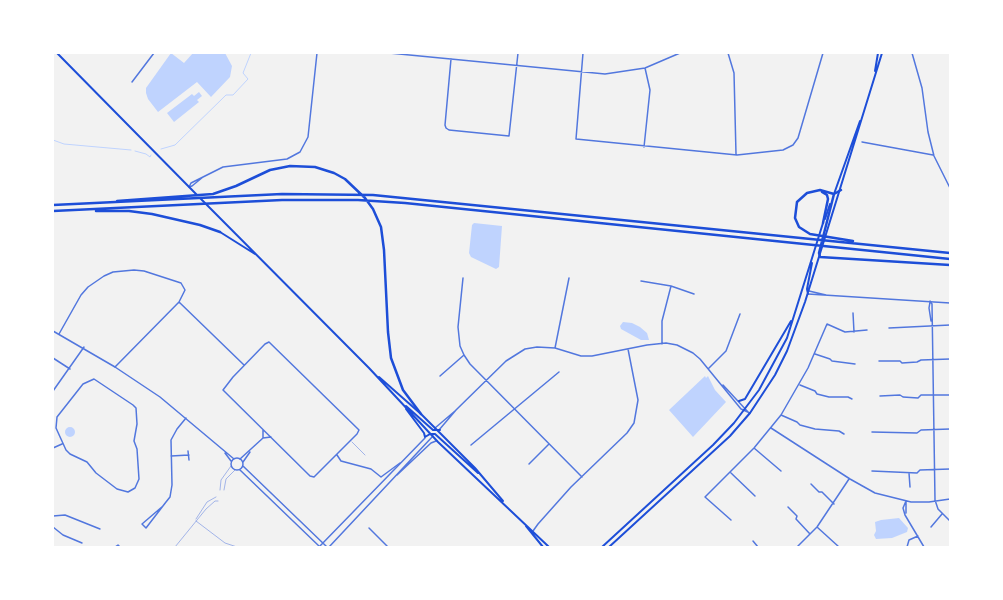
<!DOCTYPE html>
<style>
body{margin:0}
#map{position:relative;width:1003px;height:600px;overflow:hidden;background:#f2f2f2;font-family:"Fira Sans",sans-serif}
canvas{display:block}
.frame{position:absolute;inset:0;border:54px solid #fff;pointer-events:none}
</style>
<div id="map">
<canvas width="1003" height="600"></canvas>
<div class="frame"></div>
</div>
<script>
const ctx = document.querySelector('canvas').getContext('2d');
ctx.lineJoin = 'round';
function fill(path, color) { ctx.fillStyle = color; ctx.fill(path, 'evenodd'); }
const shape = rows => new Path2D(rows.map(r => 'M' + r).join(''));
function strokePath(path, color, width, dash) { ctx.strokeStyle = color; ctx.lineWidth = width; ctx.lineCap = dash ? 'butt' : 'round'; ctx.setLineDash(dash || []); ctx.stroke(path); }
fill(shape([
 [171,53,184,63,193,53,225,53,232,66,230,77,211,97,197,82,158,112,148,99,146,93,146,88],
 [199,92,202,96,197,100,199,102,174,122,167,113,192,94,194,96],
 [474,223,502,226,499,267,496,269,471,257,469,253,472,225],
 [623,322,632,323,640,327,647,333,649,340,641,340,621,329,620,326],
 [705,376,706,378,708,376,715,390,726,402,693,437,669,410],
 '65 432a5 5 0 1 1 10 0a5 5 0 1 1-10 0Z',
 [899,518,908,528,907,532,892,538,876,539,874,535,876,531,875,522,881,520]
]), '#bfd3fe');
strokePath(shape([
 [53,140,64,144,131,150],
 [161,149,175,145,226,95,233,95,248,79,243,73,251,53],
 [135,151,146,154,150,157,151,155]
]), '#bfd3fe', 1);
strokePath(shape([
 [352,442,365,455],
 [220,490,221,480,231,466],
 [224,490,226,479,235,470],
 [196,519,207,502,216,497],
 [196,521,225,543,237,547],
 [175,547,206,509,215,501,218,501]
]), '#5277de', 0.5);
strokePath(shape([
 [389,53,605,74,645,68,680,53],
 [583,53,576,139,737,155,783,150,793,145,798,138,823,53],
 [728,53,734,73,736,154],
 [912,53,922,88,928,132,934,156,950,188],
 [451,59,445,125,446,128,449,130,509,136,518,53],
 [132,82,154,53],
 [862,142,933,155],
 [644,147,650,90,645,68],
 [189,187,191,183,223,167,287,159,300,152,308,137,317,53],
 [189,187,192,186,203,177],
 [463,278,458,327,460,346,464,355,470,364,582,477],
 [641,281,671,286],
 [930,301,932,304,935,500,938,509,950,521],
 [179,302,244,365],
 [930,302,929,308,931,321],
 [853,313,854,332],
 [889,328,950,325],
 [59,334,81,295,88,287,104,276,113,272,134,270,144,271,181,283,185,290,179,302,115,367],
 [269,342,359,430,357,434,314,477,310,476,223,390,233,377,265,344,269,342],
 [662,344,662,321,671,286,694,294],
 [555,348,569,278],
 [815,354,830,359,832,361,855,364],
 [53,358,70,369],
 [879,361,900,361,902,363,917,362,921,360,950,359],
 [709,368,726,351,740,314],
 [440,376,464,355],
 [94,379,133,405,136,408,137,424,134,441,137,449,139,479,135,488,128,492,117,489,96,473,87,462,70,454,66,450,56,428,57,417,83,384,94,379],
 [723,385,749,413],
 [800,385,815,391,817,394,829,397,848,397,852,399],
 [53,391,84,347],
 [880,396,900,395,903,397,918,398,921,395,950,395],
 [781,415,797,422,800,425,815,429,839,431,844,434],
 [435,428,455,411],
 [771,428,850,479,875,493,911,502,929,502,950,499],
 [439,430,456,410,506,361,525,349,537,347,555,348,581,356,592,356,647,345,666,343,677,345,693,353,700,359,741,409,750,413],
 [872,432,917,433,921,430,950,429],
 [263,438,263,430],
 [263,438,271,437],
 [471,445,559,372],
 [53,448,62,444],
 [754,448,781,471],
 [188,451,189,460],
 [337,455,341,461,371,469,381,477,400,463],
 [171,456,189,455],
 [240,459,263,438],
 [243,462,250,452],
 [529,464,549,444],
 [53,471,53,484],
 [872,471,917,473,920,470,950,469],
 [731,473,755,496],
 [909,473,910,487],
 [811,484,819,492,822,492,834,504],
 [906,501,903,508,905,515,924,547],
 [906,501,906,513],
 [163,506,142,524,146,528,166,502,170,497,172,485,171,440,177,429,186,418],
 [788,507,797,516,796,519,810,534],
 [53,516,65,515,100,529],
 [731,520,705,497,754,448,781,415,808,368,827,324,845,332,867,330],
 [53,527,63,535,82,543],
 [817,527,839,547],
 [931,527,942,514],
 [369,528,388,547],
 [533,531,538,524,571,487,627,433,634,423,638,400,628,349],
 [753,541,758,547],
 [115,547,118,545,120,547],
 [797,547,817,527,849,479],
 [907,547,909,540,918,536]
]), '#5277de', 1.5);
strokePath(shape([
 [809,291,826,295],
 [808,294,950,303],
 [53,331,115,367,160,397,234,459],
 [225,453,231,461],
 '231 464a6 6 0 1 1 12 0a6 6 0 1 1-12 0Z',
 [243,466,327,547],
 [240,470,320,547],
 [397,475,431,443,436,441],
 [319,547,425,438],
 [329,547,433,436]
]), '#5277de', 1.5);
strokePath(shape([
 [57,53,197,195],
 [200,198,369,368,438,442,549,547],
 [220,232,255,254],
 [379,377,421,414,475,468,503,501],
 [406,406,433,430,440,430],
 [406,409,424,433,425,437],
 [425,437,430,434,435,434,478,473],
 [526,526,543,547]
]), '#1d4ed8', 2);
strokePath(shape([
 [875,71,878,53],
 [834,194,860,121],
 [825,219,830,204],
 [808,294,807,289,812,263],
 [739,401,745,399,791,321],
 [602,547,713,445,734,423,759,390,787,338,823,223],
 [609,547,730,436,750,413,775,375,787,351,805,302,882,53]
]), '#1d4ed8', 2);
strokePath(shape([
 [841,190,834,194,820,190,807,193,797,202,795,218,799,227,810,234,853,241],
 [822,192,827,195,828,199,823,223],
 [834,194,819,253,820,257,950,265],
 [117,201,213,194,236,186,270,170,290,166,315,167,334,173,345,179,365,198,373,209,381,227,384,250,388,332,391,358,403,390,421,414],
 [53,205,282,194,373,195,950,253],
 [53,211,282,200,358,200,405,203,950,259],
 [96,211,129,211,152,214,200,225,220,232]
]), '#1d4ed8', 2.5);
</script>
